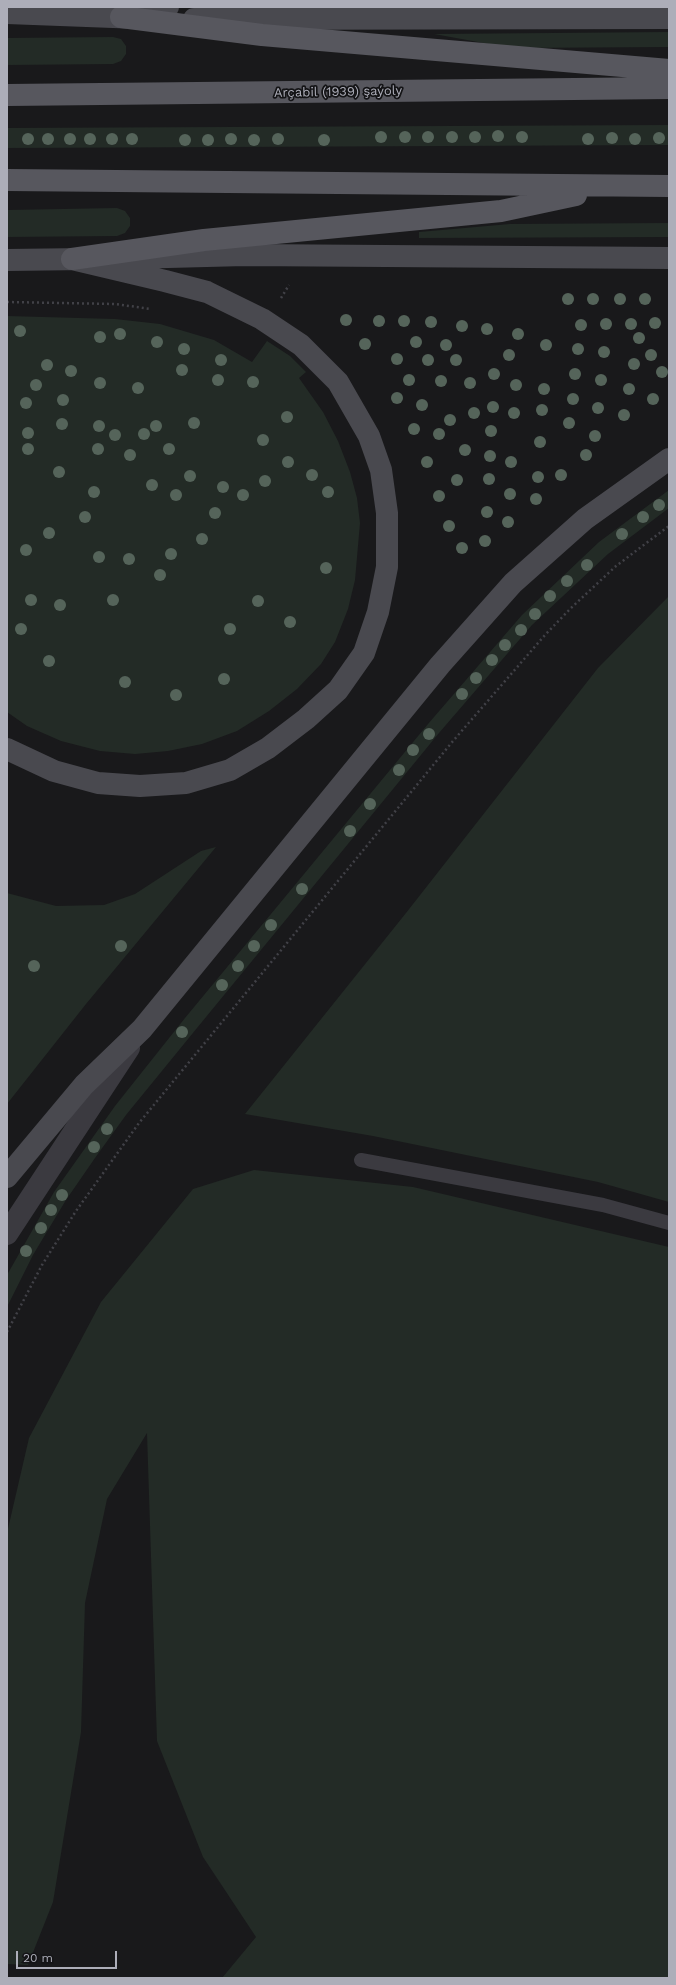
<!DOCTYPE html>
<meta charset="utf-8">
<style>
body{margin:0}
#map{position:relative;width:676px;height:1985px;overflow:hidden;background:#19191b;font-family:"Work Sans",sans-serif}
canvas{display:block}
.frame{position:absolute;inset:0;border:8px solid #adaeb9;pointer-events:none}
.scale{position:absolute;left:16px;top:1951px;width:101px;height:18px;box-sizing:border-box;border:2px solid #adaeb9;border-top:0;padding-left:5px;font-size:12px;line-height:14px;white-space:nowrap;color:#adaeb9;-webkit-text-stroke:3px #141416;paint-order:stroke}
</style>
<div id="map">
<canvas width="676" height="1985"></canvas>
<div class="frame"></div>
<div class="scale">20 m</div>
</div>
<script>
const ctx = document.querySelector('canvas').getContext('2d');
ctx.lineJoin = 'round';
function fill(path, color) { ctx.fillStyle = color; ctx.fill(path, 'evenodd'); }
const shape = rows => new Path2D(rows.map(r => 'M' + r).join(''));
function strokePath(path, color, width, dash) { ctx.strokeStyle = color; ctx.lineWidth = width; ctx.lineCap = dash ? 'butt' : 'round'; ctx.setLineDash(dash || []); ctx.stroke(path); }
function write(font, color, halo, rows, align = 'center') {
  ctx.font = font + ' "Work Sans",sans-serif'; ctx.lineWidth = 3.5; ctx.setLineDash([]); ctx.textBaseline = 'middle'; ctx.strokeStyle = halo; ctx.fillStyle = color; for (const [text, x, y, turn = 0] of rows) {
    ctx.save(); ctx.translate(x, y); ctx.rotate((+turn || 0) * Math.PI / 180); ctx.textAlign = isNaN(turn) ? turn : align; if (halo) ctx.strokeText(text, 0, 0); ctx.fillText(text, 0, 0); ctx.restore();
  }
}
fill(shape([
 [669,32,669,47,511,48,434,34],
 [113,37,121,39,126,46,126,54,121,61,113,64,7,65,7,38],
 [669,125,669,145,7,148,7,128],
 [117,208,125,211,130,218,130,226,125,233,117,236,7,237,7,210],
 [669,223,669,237,419,238,419,232,510,224],
 [7,316,115,319,160,324,214,340,252,362,267,341,290,356,306,372,299,378,323,412,338,441,350,472,357,498,360,523,355,580,348,609,335,642,321,664,297,689,269,711,237,731,202,744,168,751,135,754,100,751,61,741,27,726,7,712],
 [669,490,669,508,608,554,532,625,439,733,197,1028,126,1115,95,1158,66,1200,33,1255,7,1307,7,1275,54,1192,115,1106,185,1018,428,724,522,615,599,542],
 [669,596,669,1202,598,1182,373,1136,245,1114,406,913,598,668],
 [216,847,86,1004,7,1104,7,893,56,906,104,905,135,894,201,851],
 [254,1170,413,1187,669,1247,669,1978,222,1978,256,1937,203,1857,157,1741,147,1433,107,1499,85,1603,81,1732,53,1902,28,1965,7,1964,7,1533,29,1438,101,1302,193,1189]
]), '#232b26');
strokePath(shape([
 [281,298,289,285],
 [7,302,115,304,151,309],
 [7,1332,42,1265,76,1211,139,1123,453,741,545,635,571,608,616,566,669,526]
]), '#414147', 2.5, [2, 3]);
strokePath(shape([
 [361,1160,603,1205,669,1223]
]), '#3b3a40', 14);
strokePath(shape([
 [7,1234,129,1048]
]), '#3b3a40', 22);
strokePath(shape([
 [7,13,140,18],
 [124,17,168,7],
 [194,19,669,18],
 [130,258,245,255,669,258],
 [7,260,86,259],
 [7,749,54,771,98,783,140,786,186,783,230,770,268,748,306,719,338,690,364,653,378,612,387,567,387,513,381,470,369,436,338,382,301,345,262,319,207,292,165,281,72,259],
 [7,1177,84,1085,142,1029,440,665,513,583,585,519,669,459]
]), '#49494f', 22);
strokePath(shape([
 [121,17,262,35,669,70],
 [7,95,669,88],
 [7,180,669,186],
 [72,259,204,240,501,211,576,195]
]), '#57575e', 22);
ctx.fillStyle = '#55645a';
for (const [x, y] of [
 [498,136],
 [381,137],
 [405,137],
 [428,137],
 [452,137],
 [475,137],
 [522,137],
 [612,138],
 [659,138],
 [28,139],
 [48,139],
 [70,139],
 [90,139],
 [112,139],
 [132,139],
 [231,139],
 [278,139],
 [588,139],
 [635,139],
 [185,140],
 [208,140],
 [254,140],
 [324,140],
 [568,299],
 [593,299],
 [620,299],
 [645,299],
 [346,320],
 [379,321],
 [404,321],
 [431,322],
 [655,323],
 [606,324],
 [631,324],
 [581,325],
 [462,326],
 [487,329],
 [20,331],
 [120,334],
 [518,334],
 [100,337],
 [639,338],
 [157,342],
 [416,342],
 [365,344],
 [446,345],
 [546,345],
 [184,349],
 [578,349],
 [604,352],
 [509,355],
 [651,355],
 [397,359],
 [221,360],
 [428,360],
 [456,360],
 [634,364],
 [47,365],
 [182,370],
 [71,371],
 [662,372],
 [494,374],
 [575,374],
 [218,380],
 [409,380],
 [601,380],
 [441,381],
 [253,382],
 [100,383],
 [470,383],
 [36,385],
 [516,385],
 [138,388],
 [544,389],
 [629,389],
 [397,398],
 [573,399],
 [653,399],
 [63,400],
 [26,403],
 [422,405],
 [493,407],
 [598,408],
 [542,410],
 [474,413],
 [514,413],
 [624,415],
 [287,417],
 [450,420],
 [194,423],
 [569,423],
 [62,424],
 [99,426],
 [156,426],
 [414,429],
 [491,431],
 [28,433],
 [144,434],
 [439,434],
 [115,435],
 [595,436],
 [263,440],
 [540,442],
 [28,449],
 [98,449],
 [169,449],
 [465,450],
 [130,455],
 [586,455],
 [490,456],
 [288,462],
 [427,462],
 [511,462],
 [59,472],
 [312,475],
 [561,475],
 [190,476],
 [538,477],
 [489,479],
 [457,480],
 [265,481],
 [152,485],
 [223,487],
 [94,492],
 [328,492],
 [510,494],
 [176,495],
 [243,495],
 [439,496],
 [536,499],
 [659,505],
 [487,512],
 [215,513],
 [85,517],
 [643,517],
 [508,522],
 [449,526],
 [49,533],
 [622,534],
 [202,539],
 [485,541],
 [462,548],
 [26,550],
 [171,554],
 [99,557],
 [129,559],
 [587,565],
 [326,568],
 [160,575],
 [567,581],
 [550,596],
 [31,600],
 [113,600],
 [258,601],
 [60,605],
 [535,614],
 [290,622],
 [21,629],
 [230,629],
 [521,630],
 [505,645],
 [492,660],
 [49,661],
 [476,678],
 [224,679],
 [125,682],
 [462,694],
 [176,695],
 [429,734],
 [413,750],
 [399,770],
 [370,804],
 [350,831],
 [302,889],
 [271,925],
 [121,946],
 [254,946],
 [34,966],
 [238,966],
 [222,985],
 [182,1032],
 [107,1129],
 [94,1147],
 [62,1195],
 [51,1210],
 [41,1228],
 [26,1251]
]) { ctx.beginPath(); ctx.arc(x, y, 6, 0, 2 * Math.PI); ctx.fill(); }
write('13px', '#adaeb9', '#141416', [
 ["Arçabil (1939) şaýoly",338,92,-1]
]);
</script>
